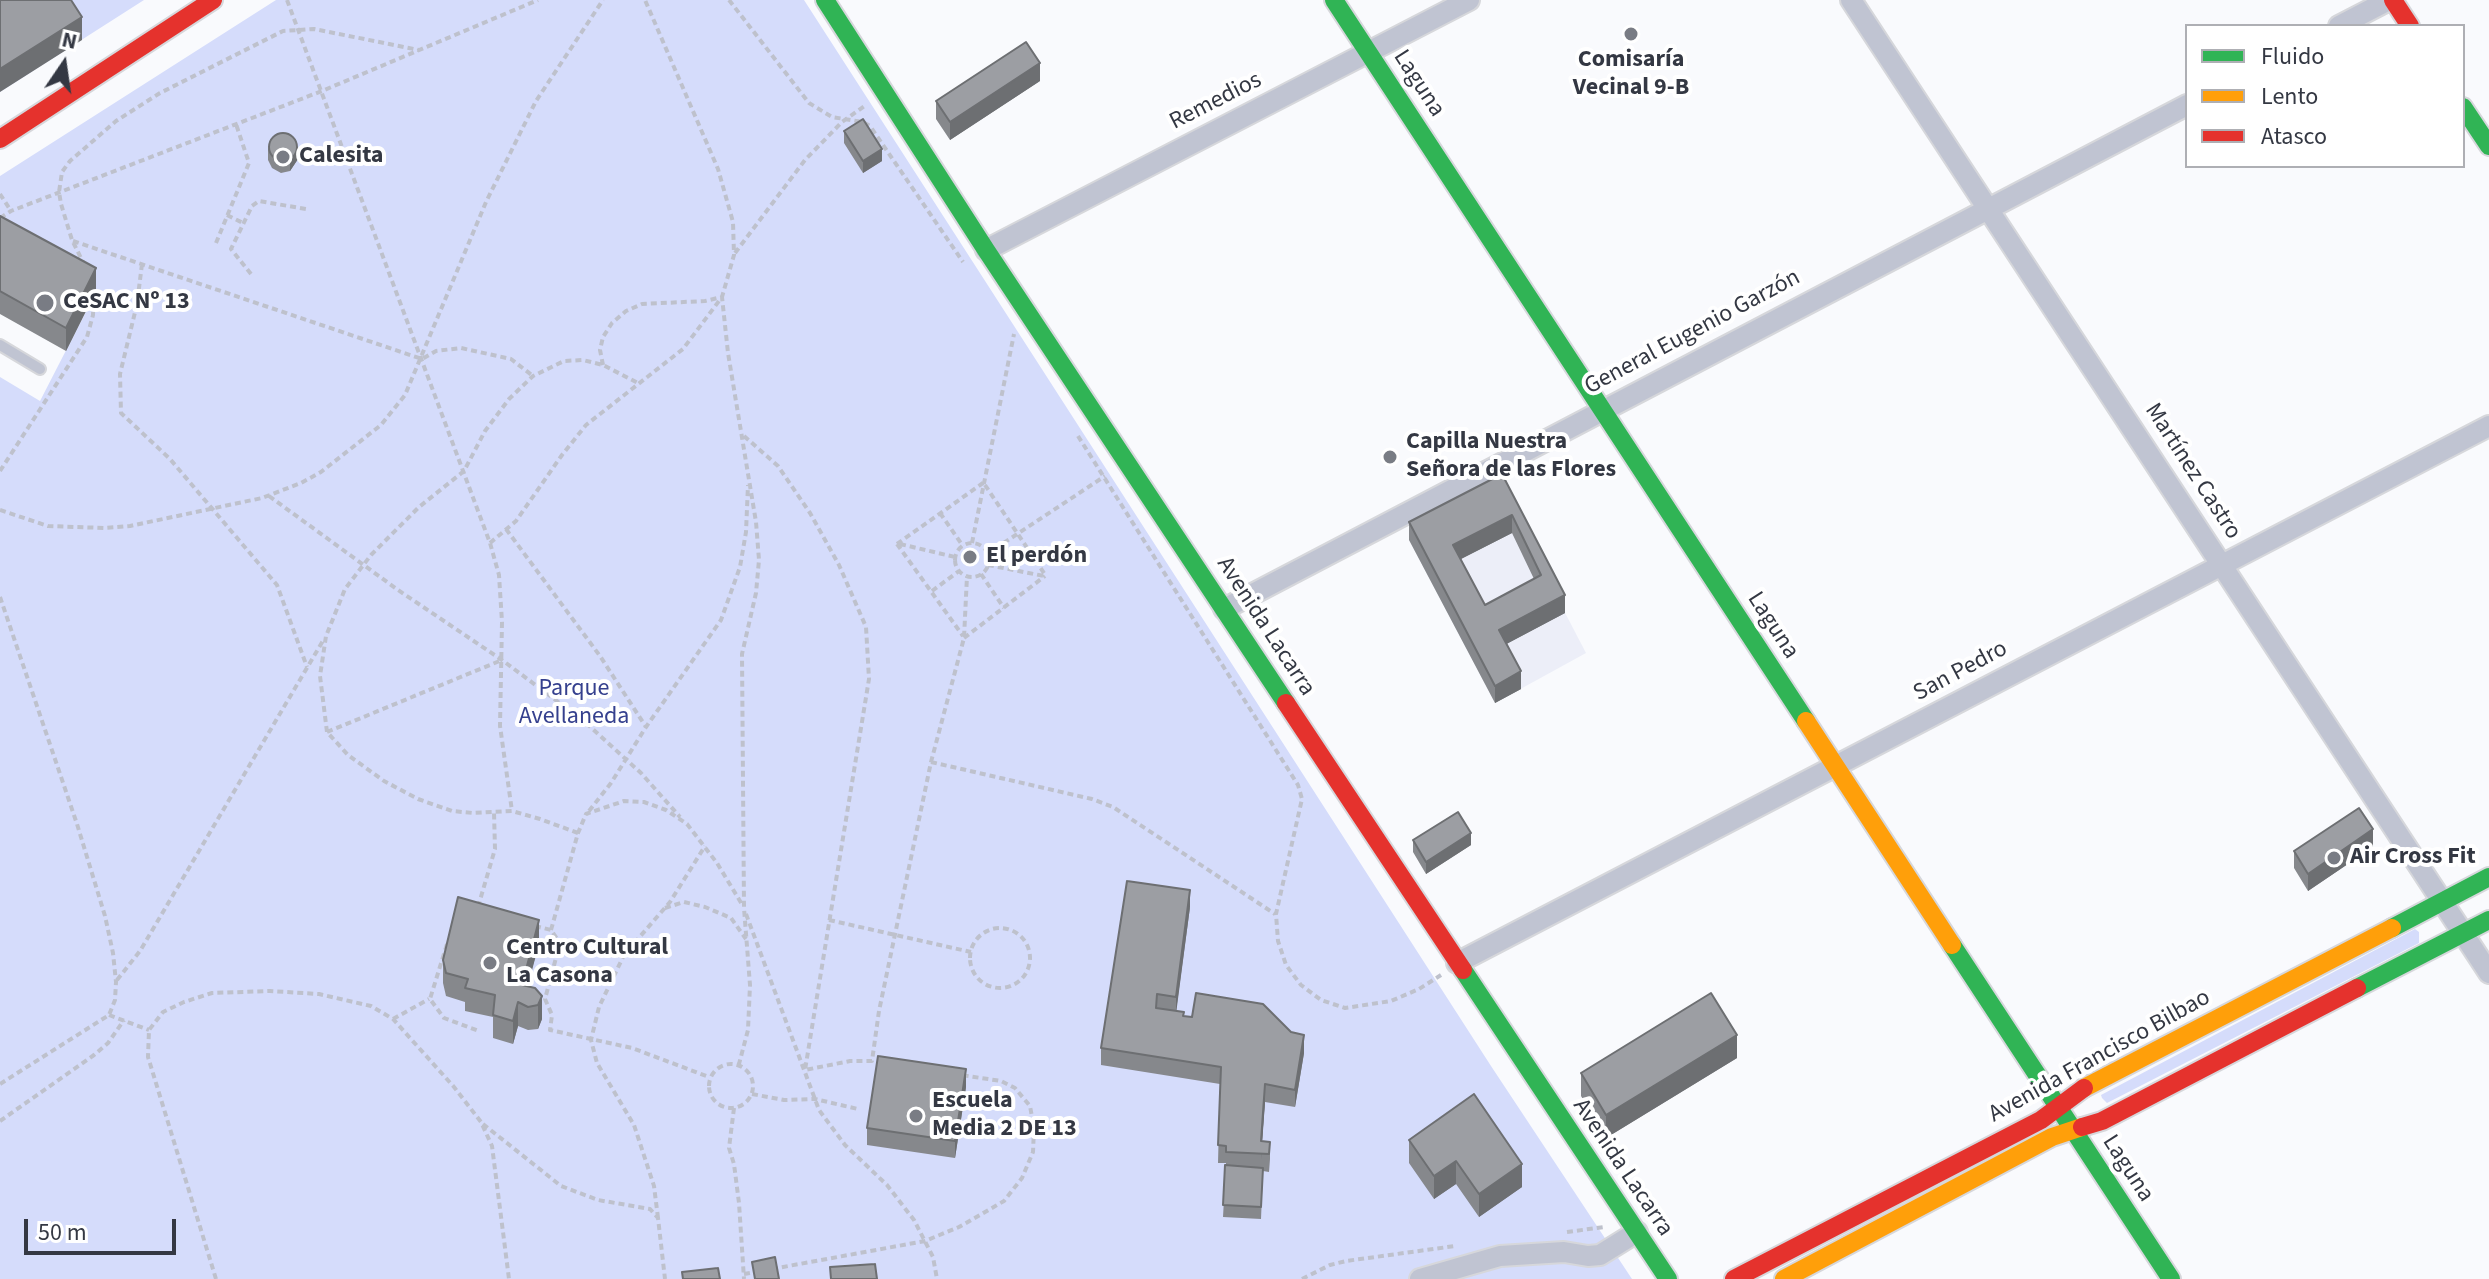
<!DOCTYPE html>
<meta charset="utf-8">
<style>
body{margin:0}
#map{position:relative;width:2489px;height:1279px;overflow:hidden;background:#f9fafd;font-family:"Source Sans 3",sans-serif}
canvas{display:block}
.legend{position:absolute;left:2185px;top:24px;width:280px;height:144px;box-sizing:border-box;background:#fff;border:2px solid #aeafb4;margin:0;padding:10px 14px;list-style:none;font-size:24px;color:#343843}
.legend li{display:flex;align-items:center;gap:16px;height:40px}
.legend b{width:40px;border:2px solid #aeafb4}
.north{position:absolute;left:24px;top:24px;width:80px;height:80px;-webkit-text-stroke:6px #fff;paint-order:stroke;rotate:13deg;font-size:22px;font-weight:700;line-height:32px;text-align:center;color:#343843}
.north::after{content:'';display:block;margin:auto;width:28px;height:36px;background:#343843;clip-path:polygon(50% 0,100% 100%,50% 72%,0 100%)}
.scale{position:absolute;left:24px;top:1219px;width:152px;height:36px;box-sizing:border-box;border:4px solid #343843;border-top:0;padding-left:10px;font-size:24px;line-height:28px;white-space:nowrap;color:#343843;-webkit-text-stroke:6px #fff;paint-order:stroke}
</style>
<div id="map">
<canvas width="2489" height="1279"></canvas>
<ul class="legend">
<li><b style="height:10px;background:#30b455"></b>Fluido</li>
<li><b style="height:10px;background:#ff9f0a"></b>Lento</li>
<li><b style="height:10px;background:#e5322d"></b>Atasco</li>
</ul>
<div class="north">N</div>
<div class="scale">50 m</div>
</div>
<script>
const ctx = document.querySelector('canvas').getContext('2d');
ctx.lineJoin = 'round';
function fill(path, color) { ctx.fillStyle = color; ctx.fill(path, 'evenodd'); }
const shape = rows => new Path2D(rows.map(r => 'M' + r).join(''));
function strokePath(path, color, width, dash) { ctx.strokeStyle = color; ctx.lineWidth = width; ctx.lineCap = dash ? 'butt' : 'round'; ctx.setLineDash(dash || []); ctx.stroke(path); }
function write(font, color, halo, rows, align = 'center') {
  ctx.font = font + ' "Source Sans 3",sans-serif'; ctx.lineWidth = 8; ctx.setLineDash([]); ctx.textBaseline = 'middle'; ctx.strokeStyle = halo; ctx.fillStyle = color; for (const [text, x, y, turn = 0] of rows) {
    ctx.save(); ctx.translate(x, y); ctx.rotate((+turn || 0) * Math.PI / 180); ctx.textAlign = isNaN(turn) ? turn : align; if (halo) ctx.strokeText(text, 0, 0); ctx.fillText(text, 0, 0); ctx.restore();
  }
}
fill(shape([
 [1502,492,1586,653,1495,703,1409,540]
]), '#eceef8');
fill(shape([
 [0,0,144,0,0,92],
 [276,0,804,0,1491,1066,1632,1279,0,1279,0,377,40,401,96,292,9,244,0,231,0,176],
 [2415,929,2419,932,2419,943,2107,1103,2102,1098,2101,1095]
]), '#d5dcfb');
const lane = shape([
 [0,345,40,369]
]);
const street = shape([
 [1851,0,2489,973],
 [2339,26,2389,0],
 [986,250,1469,0],
 [1224,609,2187,105],
 [1457,963,2489,426],
 [1420,1279,1500,1256,1564,1252,1588,1256,1600,1255,1637,1232]
]);
const fast = shape([
 [825,0,986,250,1286,703],
 [1334,0,1806,721],
 [2463,107,2489,146],
 [2392,928,2489,877],
 [1952,945,2171,1279],
 [1463,970,1668,1279],
 [2357,988,2489,920]
]);
const slow = shape([
 [1806,721,1952,945],
 [2084,1088,2392,928],
 [1784,1279,2052,1137,2082,1127]
]);
const jam = shape([
 [2393,0,2410,26],
 [0,139,213,0],
 [1286,703,1463,970],
 [2082,1127,2102,1121,2357,988],
 [1734,1279,2041,1120,2084,1088]
]);
strokePath(lane, '#d6d7db', 14);
strokePath(street, '#d6d7db', 24);
strokePath(fast, '#d6d7db', 22);
strokePath(slow, '#d6d7db', 22);
strokePath(jam, '#d6d7db', 22);
strokePath(shape([
 [287,0,490,543,499,575,502,622,500,726,512,811],
 [729,0,809,103,832,117,863,122,870,126,963,262],
 [0,194,11,211],
 [227,215,243,223],
 [0,218,11,211,322,91,538,0],
 [73,241,422,359,436,351,461,348,511,359,533,376],
 [216,243,249,163,236,124],
 [735,253,805,160,842,122,866,105],
 [142,264,137,304,120,374,121,413,170,459,277,585,307,667],
 [85,266,72,240,61,204,59,192,62,172,70,161,116,121,160,93,283,31,314,29,419,50],
 [251,274,231,249,252,206,259,201,306,209],
 [603,365,600,350,603,337,612,323,626,311,642,304,705,301,722,297,728,353,756,522,759,560,756,593,742,654,744,908,750,985,748,1030,739,1064],
 [744,436,778,466,810,513,839,565,866,627,869,679,805,1070,850,1061,872,1061,879,1011,931,762,964,638,967,576],
 [1078,436,1298,785,1302,799,1276,914,1278,941,1286,965,1301,985,1321,1000,1345,1008,1391,1001,1419,989,1441,975],
 [0,471,87,337,93,315,94,289],
 [985,485,1046,576],
 [269,496,398,590,502,660,585,722,641,773,680,817],
 [0,510,48,526,104,528,130,526,262,498,301,483,321,472,381,425,405,395,486,202,536,101,603,0],
 [940,513,963,546],
 [506,529,600,656,646,727],
 [490,543,516,521,562,455,586,425,683,349,722,297,734,255,733,222,718,169,645,0],
 [972,543,1014,334],
 '955 560a17 17 0 1 1 34 0a17 17 0 1 1-34 0Z',
 [897,544,963,636],
 [897,544,983,483],
 [900,544,955,557],
 [987,554,1105,476],
 [988,565,1044,576],
 [981,574,1004,608],
 [932,591,959,571],
 [0,597,77,824,105,916,113,953,116,982,115,1000,109,1015,0,1084],
 [964,638,1045,576],
 [327,732,502,660],
 [931,762,1092,799,1113,807,1275,914],
 [589,811,611,783,646,727,721,620,740,567,746,532,748,485],
 [578,833,540,819,512,811,473,813,452,811,418,799,384,781,348,755,327,732,320,676,326,636,345,589,371,555,419,507,464,471,485,431,509,399,533,376,564,361,583,360,603,365,640,384],
 [478,907,495,849,494,812],
 [665,908,684,902,705,907,731,918,746,939],
 [746,914,819,1110,845,1145,887,1185,914,1220,933,1257,937,1279],
 [829,920,971,952],
 [535,926,551,930,560,943,545,999,552,1015,550,1030,632,1048,709,1077],
 '970 958a30 30 0 1 1 60 0a30 30 0 1 1-60 0Z',
 [551,930,578,833,586,814,624,801,644,802,666,810,687,824,717,863,743,906],
 [447,944,430,999,444,1018,479,1031],
 [117,980,140,951,324,639],
 [109,1015,149,1030],
 [393,1019,429,999],
 '709 1086a22 22 0 1 1 44 0a22 22 0 1 1-44 0Z',
 [752,1094,784,1100,815,1099,858,1109],
 [734,1108,729,1148,734,1164,739,1203,744,1279],
 [0,1121,94,1055,108,1043,124,1020],
 [483,1124,561,1186,598,1200,650,1209,658,1218,665,1279],
 [658,1218,654,1186,634,1125,597,1063,591,1040,599,1007,624,955,670,902,705,846],
 [1567,1232,1604,1227],
 [772,1269,925,1241,959,1227,1004,1201,1022,1178,1033,1152,1034,1128,1030,1106,1015,1088,1001,1081,961,1075],
 [744,1274,756,1272],
 [216,1279,148,1057,149,1030,163,1012,184,1002,212,993,270,991,319,994,371,1006,393,1019,454,1087,481,1122,492,1146,509,1279],
 [1302,1279,1330,1265,1346,1261,1455,1246]
]), '#bec1cc', 4, [6, 4]);
strokePath(lane, '#c0c4d2', 10);
strokePath(street, '#c0c4d2', 20);
strokePath(fast, '#30b455', 18);
strokePath(slow, '#ff9f0a', 18);
strokePath(jam, '#e5322d', 18);
fill(shape([
 [1040,81,950,140,936,119,936,101],
 [844,131,882,161,863,173,844,143],
 [268,148,298,159,290,171,281,173,272,168,268,160],
 [0,216,96,291,66,351,0,314],
 [1502,474,1565,613,1506,644,1521,689,1495,703,1409,540,1409,522],
 [1512,533,1534,579,1485,605,1461,559],
 [1413,840,1471,845,1426,874,1413,852],
 [2373,847,2308,891,2294,868,2294,851],
 [1190,907,1176,1011,1184,1016,1304,1053,1295,1107,1265,1102,1262,1141,1270,1142,1270,1159,1269,1172,1263,1171,1261,1219,1223,1217,1226,1163,1218,1163,1220,1084,1101,1065,1101,1048],
 [539,944,527,986,535,988,542,1019,538,1029,528,1030,518,1026,513,1044,493,1038,493,1017,465,1011,465,1002,446,996,443,983,443,960],
 [1737,1058,1606,1138,1581,1096,1581,1073],
 [966,1087,955,1158,867,1145,867,1128],
 [1409,1140,1522,1187,1479,1217,1456,1184,1434,1199,1409,1163]
]), '#86888c');
fill(shape([
 [82,17,82,40,0,92,0,69],
 [1040,63,1040,81,950,140,950,122],
 [298,147,298,159,290,171,290,159],
 [882,149,882,161,863,173,863,161],
 [96,268,96,291,66,351,66,328],
 [1512,515,1512,533,1453,563,1453,545],
 [1565,595,1565,613,1499,648,1499,630],
 [1521,671,1521,689,1495,703,1495,686],
 [2373,829,2373,847,2308,891,2308,874],
 [1471,833,1471,845,1426,874,1426,862],
 [1190,890,1190,907,1176,1014,1176,997],
 [539,920,539,944,523,1004,522,985],
 [542,996,542,1019,538,1029,538,1005],
 [518,1002,518,1026,513,1044,513,1021],
 [1304,1035,1304,1053,1295,1107,1295,1090],
 [1737,1035,1737,1058,1606,1138,1606,1115],
 [966,1069,966,1087,955,1158,955,1141],
 [1265,1084,1265,1102,1261,1159,1261,1141],
 [1456,1161,1456,1184,1434,1199,1434,1176],
 [1522,1164,1522,1187,1479,1217,1479,1194]
]), '#6d6f72');
const building = shape([
 [0,0,71,0,82,17,0,69,0,0],
 [1026,42,1040,63,950,122,936,101,1026,42],
 [863,119,882,149,863,161,844,131,863,119],
 '269 147a14 14 0 1 1 28 0a14 14 0 1 1-28 0Z',
 [0,216,96,268,66,328,0,291,0,216],
 [1502,474,1565,595,1499,630,1521,671,1495,686,1409,522,1502,474],
 [1512,515,1541,575,1485,605,1453,545,1512,515],
 [2359,808,2373,829,2308,874,2294,851,2359,808],
 [1458,812,1471,833,1426,862,1413,840,1458,812],
 [1127,881,1190,890,1176,997,1157,994,1156,1008,1184,1012,1183,1016,1192,1017,1196,993,1263,1004,1291,1032,1304,1035,1295,1090,1265,1084,1261,1141,1270,1142,1269,1154,1226,1152,1226,1146,1218,1145,1221,1067,1101,1048,1127,881],
 [458,897,539,920,522,985,535,988,542,996,538,1005,528,1007,518,1002,513,1021,493,1015,495,995,465,988,468,979,446,973,443,960,458,897],
 [1711,993,1737,1035,1606,1115,1581,1073,1711,993],
 [878,1056,966,1069,955,1141,867,1128,878,1056],
 [1474,1094,1522,1164,1479,1194,1456,1161,1434,1176,1409,1140,1474,1094],
 [1225,1165,1263,1168,1261,1207,1223,1205,1225,1165],
 [775,1257,779,1279,755,1279,752,1262,775,1257],
 [875,1264,877,1279,831,1279,830,1267,875,1264],
 [718,1268,720,1279,683,1279,682,1272,718,1268]
]);
fill(building, '#9c9ea3');
strokePath(building, '#6d6f72', 2);
for (const [x, y, r, color] of [
 [1631,34,8,"#797c84"],
 [283,157,8,"#797c84"],
 [45,303,10,"#797c84"],
 [1390,457,8,"#797c84"],
 [970,557,8,"#797c84"],
 [2334,858,8,"#797c84"],
 [490,963,8,"#797c84"],
 [916,1116,8,"#797c84"]
]) { const dot = new Path2D(); dot.arc(x, y, r, 0, 2 * Math.PI); ctx.fillStyle = color; ctx.fill(dot); strokePath(dot, '#fff', 3); }
write('bold 24px', '#343843', '#fff', [
 ["Comisaría",1631,61,"center"],
 ["Vecinal 9-B",1631,89,"center"],
 ["Calesita",299,157],
 ["CeSAC Nº 13",63,303],
 ["Capilla Nuestra",1406,443],
 ["Señora de las Flores",1406,471],
 ["El perdón",986,557],
 ["Air Cross Fit",2350,858],
 ["Centro Cultural",506,949],
 ["La Casona",506,977],
 ["Escuela",932,1102],
 ["Media 2 DE 13",932,1130]
], 'left');
write('24px', '#343843', '#fff', [
 ["Laguna",1418,84,57],
 ["Remedios",1216,102,-27],
 ["General Eugenio Garzón",1693,333,-28],
 ["Martínez Castro",2192,472,57],
 ["Laguna",1772,626,57],
 ["Avenida Lacarra",1265,627,57],
 ["San Pedro",1961,672,-28],
 ["Avenida Francisco Bilbao",2100,1057,-29],
 ["Avenida Lacarra",1622,1168,56],
 ["Laguna",2127,1169,57]
]);
write('24px', '#35408e', '#fff', [
 ["Parque",574,690],
 ["Avellaneda",574,718]
]);
</script>
